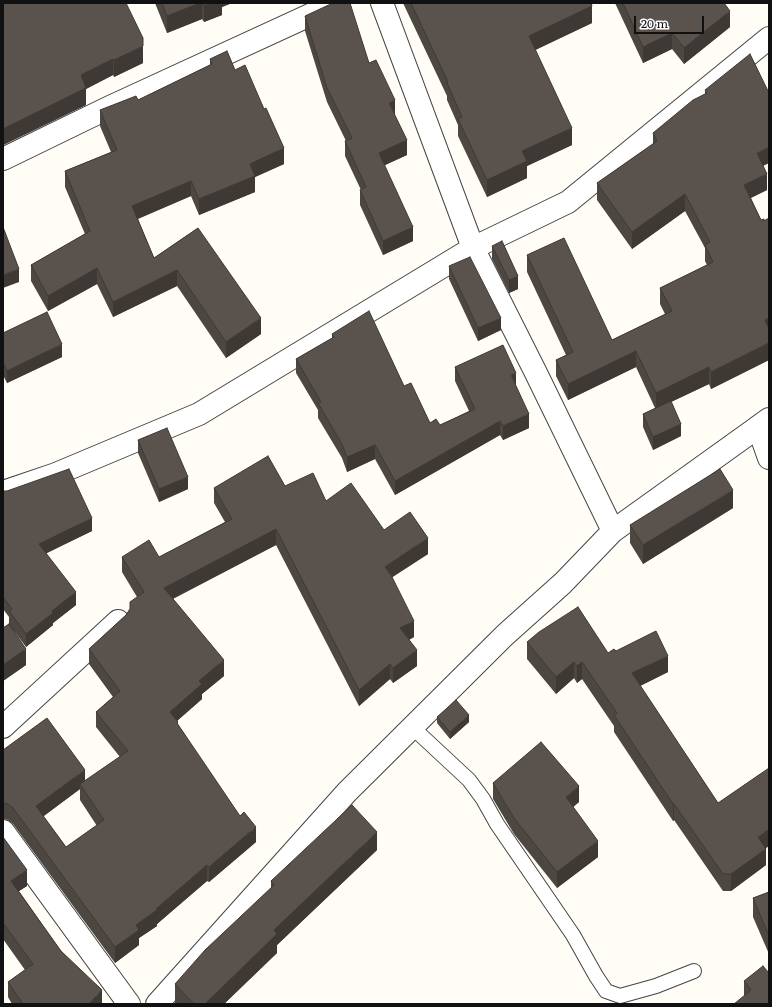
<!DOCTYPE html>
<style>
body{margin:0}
#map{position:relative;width:772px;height:1007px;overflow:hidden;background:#fffdf5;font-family:Literata,serif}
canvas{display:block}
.frame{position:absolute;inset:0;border:4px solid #111;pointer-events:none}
.scale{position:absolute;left:634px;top:16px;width:70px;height:18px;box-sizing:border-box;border:2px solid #111;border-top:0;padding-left:5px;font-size:12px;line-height:14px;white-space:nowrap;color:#111;-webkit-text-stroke:3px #fff;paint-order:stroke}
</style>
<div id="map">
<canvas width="772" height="1007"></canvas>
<div class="frame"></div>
<div class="scale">20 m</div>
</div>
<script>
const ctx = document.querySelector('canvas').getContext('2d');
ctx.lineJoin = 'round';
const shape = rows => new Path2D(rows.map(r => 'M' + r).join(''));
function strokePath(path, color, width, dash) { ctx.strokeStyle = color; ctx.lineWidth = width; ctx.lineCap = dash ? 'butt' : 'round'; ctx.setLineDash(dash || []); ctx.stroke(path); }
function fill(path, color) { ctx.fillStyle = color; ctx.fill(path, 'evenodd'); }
const service = shape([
 [412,727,469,780,483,799,497,824,573,935,596,976,606,991,620,996,656,986,694,971]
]);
const minor = shape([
 [382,3,473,248,536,373,613,531],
 [3,159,110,107,336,3],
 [3,492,56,474,199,414,473,248,568,202,769,38],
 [3,727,118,621],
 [3,831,129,1004],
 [157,1004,347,792,505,635,563,583,613,531,758,427]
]);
const tertiary = shape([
 [769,419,758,427,769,458]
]);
strokePath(service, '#444', 16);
strokePath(minor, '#444', 24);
strokePath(tertiary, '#444', 24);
strokePath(service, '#fff', 14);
strokePath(minor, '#fff', 22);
strokePath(tertiary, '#fff', 22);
fill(shape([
 [3,3,143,63,114,77,113,75,86,89,86,105,3,145],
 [155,3,232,3,222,7,222,15,204,22,202,19,167,33],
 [403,3,591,3,592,23,535,50,572,145,527,166,527,178,487,197,458,136,458,125,447,100,447,96],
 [615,3,724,3,730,27,684,64,672,49,643,63],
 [305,16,369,63,395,115,407,155,384,165,413,241,383,255,360,205,360,190,361,190,345,156,345,141,346,141,327,102,305,31],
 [210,59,235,70,284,164,255,177,255,192,199,215,191,196,138,219,154,258,198,228,261,334,226,358,177,286,113,317,97,284,48,311,31,281,31,265,85,234,65,187,65,171,111,152,100,126,100,110,138,100,210,65],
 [705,90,763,166,767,190,751,198,761,220,764,221,769,218,769,360,711,389,709,384,671,402,681,436,653,450,643,427,643,414,655,408,636,367,568,400,556,376,556,360,566,355,527,272,527,255,612,340,665,314,660,304,660,288,707,265,705,261,705,248,685,211,632,249,597,200,597,183,653,144,653,133,705,94],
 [492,246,518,289,509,293,492,259],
 [449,266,501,330,478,341,449,279],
 [3,333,62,357,7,383,3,375],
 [332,334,404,386,430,423,440,425,469,411,455,381,455,367,516,386,529,428,503,440,500,435,395,495,375,459,347,472,342,458,318,418,318,410,296,373,296,359,332,338],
 [138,440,188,489,159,502,138,453],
 [285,486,326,501,384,530,428,554,392,577,414,637,409,640,417,666,393,683,390,679,359,706,276,545,173,599,224,676,202,694,202,699,177,721,178,725,256,842,209,882,207,881,157,924,157,926,139,938,139,945,115,963,13,824,8,820,3,819,3,750,85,781,120,757,96,727,96,712,113,697,89,664,89,649,126,615,137,597,122,572,122,557,159,557,225,522,214,503,214,488],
 [80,789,80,800,97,826,66,847,43,816],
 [3,491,92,531,46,553,76,605,53,623,53,625,26,647,14,631,26,665,3,681,3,628,9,624,9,617,3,609],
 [733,508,643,564,630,543,630,525],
 [527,642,608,653,616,651,668,672,640,686,718,803,769,846,766,848,766,865,731,891,723,891,674,820,673,821,614,732,614,726,582,679,577,683,574,678,556,694,527,659],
 [437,717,469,722,450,739,437,723],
 [493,783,579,802,573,807,598,857,557,888,514,834,493,799],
 [3,837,27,886,19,891,61,951,102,1004,12,1004,8,997,8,982,25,970,3,939],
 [377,850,277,945,277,953,224,1004,177,1004,175,1003,175,984,271,888,271,881],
 [769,892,769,954,753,917,753,898],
 [744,981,769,1004,744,995]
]), '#4d4742');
fill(shape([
 [200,3,202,3,202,19,167,33,167,16],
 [210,3,232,3,222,7,222,15,204,22,204,6],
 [592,6,592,23,529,53,529,36],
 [730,11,730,27,684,64,684,48],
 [672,33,672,49,643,63,643,47],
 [143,46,143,63,114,77,114,60],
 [113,59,113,75,86,89,86,105,3,145,3,129,81,75],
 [395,100,395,115,389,103],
 [572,128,572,145,527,166,527,178,487,197,487,180,522,151],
 [407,140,407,155,379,168,379,153],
 [769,147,769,163,757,169,757,153],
 [284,148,284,164,255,177,255,192,199,215,199,199,250,164],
 [767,174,767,190,744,201,744,185],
 [191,181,191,196,132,221,132,206],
 [685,194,685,211,632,249,632,232],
 [413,227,413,241,383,255,383,241],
 [97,268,97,284,48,311,48,296],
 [19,269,19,282,3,288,3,275],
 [177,270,177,286,113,317,113,302],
 [518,276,518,289,509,293,509,280],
 [261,318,261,334,226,358,226,342],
 [501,318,501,330,478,341,478,328],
 [769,318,769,334,765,320],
 [769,343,769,360,711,389,711,372],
 [62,344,62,357,7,383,7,371],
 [636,351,636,367,568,400,568,384],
 [709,367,709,384,656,409,656,393],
 [516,373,516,387,511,375],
 [529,414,529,428,503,440,503,426],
 [500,421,500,435,395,495,395,481],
 [681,424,681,436,653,450,653,437],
 [375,445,375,459,347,472,347,457],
 [188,477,188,489,159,502,159,489],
 [733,490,733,508,643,564,643,545],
 [92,518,92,531,39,557,39,544],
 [276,529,276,545,164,603,164,588],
 [428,538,428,554,385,582,385,567],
 [76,592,76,605,53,623,53,625,26,647,26,634,52,611],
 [414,621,414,637,400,644,400,628],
 [26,649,26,665,3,681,3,665],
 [417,650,417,666,393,683,393,668],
 [668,656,668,672,632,690,632,673],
 [224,660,224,676,202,694,202,699,170,727,170,712,199,681],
 [574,662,574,678,556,694,556,677],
 [582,662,582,679,577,683,577,666],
 [390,664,390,679,359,706,359,690],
 [469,715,469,722,450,739,450,732],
 [85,770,85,786,80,784,80,789,36,822,36,806],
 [579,786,579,802,566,813,566,797],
 [673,804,674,804,674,820,673,821],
 [256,827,256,842,209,882,209,867],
 [769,829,769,846,758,853,758,837],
 [377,832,377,850,277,945,277,953,224,1004,205,1004,274,930],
 [598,841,598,857,557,888,557,872],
 [766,849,766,865,731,891,731,874],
 [207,865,207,881,157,924,157,926,139,938,139,945,115,963,115,947,136,925,156,909],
 [27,870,27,886,11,896,11,881],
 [102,990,102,1004,89,1004]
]), '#3f3936');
const building = shape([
 [3,3,126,3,143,38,143,46,114,60,113,59,81,75,86,88,3,129,3,3],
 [162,3,200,3,167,16,162,3],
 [203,3,210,3,204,6,203,3],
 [333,3,350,3,369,63,376,60,395,100,389,103,407,140,379,153,413,227,383,241,360,190,366,187,345,141,352,138,327,88,305,16,333,3],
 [411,3,591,3,592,6,529,36,572,128,522,151,527,161,487,180,458,119,462,117,447,83,448,82,411,3],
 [623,3,724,3,730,11,684,48,672,33,643,47,623,3],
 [227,51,235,70,245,65,264,109,266,108,284,148,250,164,255,176,199,199,191,181,132,206,154,258,198,228,261,318,226,342,177,270,113,302,97,268,48,296,31,265,90,231,65,171,117,150,100,110,136,96,138,100,212,64,210,59,227,51],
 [750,54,769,93,769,147,757,153,767,174,744,185,761,220,764,219,764,221,769,218,769,318,765,320,769,329,769,343,711,372,709,367,656,393,636,351,568,384,556,360,573,352,527,255,564,238,612,340,672,311,660,288,713,262,705,245,710,242,685,194,632,232,597,183,657,141,653,133,693,100,707,93,705,90,750,54],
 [3,227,19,269,3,275,3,227],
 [502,241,518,276,509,280,492,246,502,241],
 [470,257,501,318,478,328,449,266,470,257],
 [369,311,404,386,411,383,430,423,436,419,440,425,475,409,455,367,503,345,516,373,511,375,529,414,503,426,500,421,395,481,375,445,347,457,342,444,318,403,321,402,296,359,334,337,332,334,369,311],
 [47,312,62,344,7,371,3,363,3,333,47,312],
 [671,401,681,424,653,437,643,414,671,401],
 [167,428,188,477,159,489,138,440,167,428],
 [268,456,285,486,313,473,326,501,351,483,384,530,410,512,428,538,385,567,391,575,414,621,400,628,417,650,393,668,390,664,359,690,276,529,164,588,224,660,199,681,202,684,170,712,178,722,177,723,240,816,244,812,256,827,209,867,207,865,156,909,157,910,136,925,139,930,115,947,13,808,8,804,3,803,3,750,47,718,85,770,36,806,66,847,104,820,80,784,128,751,96,712,120,691,89,649,126,615,130,609,130,602,144,592,122,557,149,540,159,557,232,519,214,488,268,456],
 [69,469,92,518,39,544,76,592,52,611,53,613,26,634,9,611,12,609,3,597,3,491,7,491,69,469],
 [720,469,733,490,643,545,630,525,720,469],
 [578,607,608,653,614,649,616,651,656,631,668,656,632,673,718,803,769,768,769,829,758,837,766,849,731,874,723,874,674,804,673,804,614,715,617,713,582,662,577,666,574,662,556,677,527,642,539,632,578,607],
 [9,624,26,649,3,665,3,628,9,624],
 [456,700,469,715,450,732,437,717,456,700],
 [541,742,579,786,566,797,598,841,557,872,514,818,493,783,541,742],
 [352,805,377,832,274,930,277,934,205,1004,194,1004,175,984,205,950,274,885,271,881,352,805],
 [3,837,27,870,11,881,61,951,102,990,89,1004,23,1004,8,982,33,964,3,923,3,837],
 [769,892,769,936,753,898,769,892],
 [763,966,769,973,769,1004,734,1004,751,990,744,981,763,966]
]);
fill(building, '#5a524d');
strokePath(building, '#3f3936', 1);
</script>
